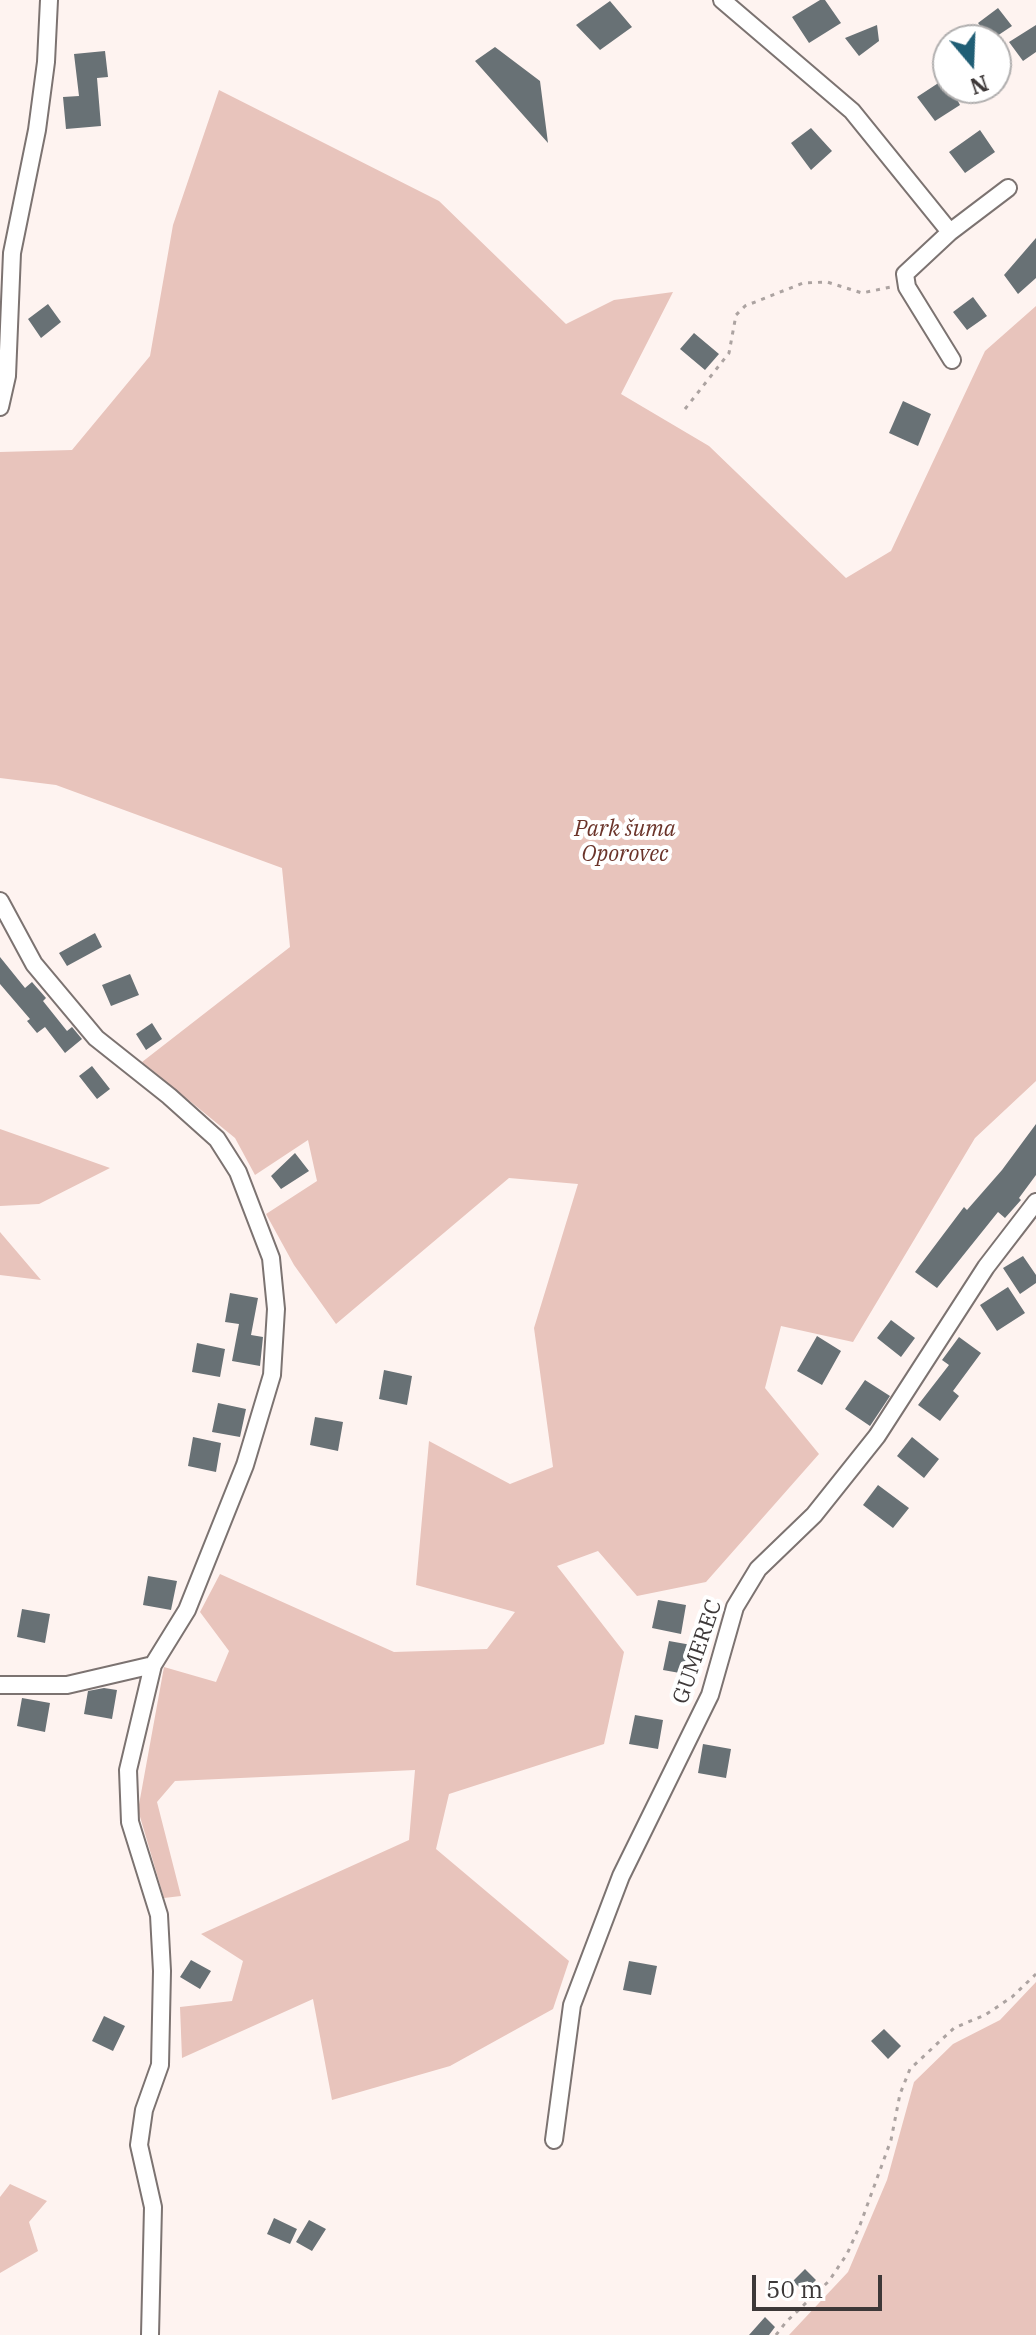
<!DOCTYPE html>
<meta charset="utf-8">
<style>
body{margin:0}
#map{position:relative;width:1036px;height:2335px;overflow:hidden;background:#fef3f0;font-family:"IBM Plex Serif",serif}
canvas{display:block}
.north{position:absolute;left:932px;top:24px;width:80px;height:80px;box-sizing:border-box;background:#fff;border:2px solid #b1afaf;border-radius:50%;rotate:161deg;font-size:22px;font-weight:700;line-height:32px;text-align:center;color:#3d3838}
.north::after{content:'';display:block;margin:auto;width:28px;height:36px;background:#205e75;clip-path:polygon(50% 0,100% 100%,50% 72%,0 100%)}
.scale{position:absolute;left:752px;top:2275px;width:130px;height:36px;box-sizing:border-box;border:4px solid #3d3838;border-top:0;padding-left:10px;font-size:24px;line-height:28px;white-space:nowrap;color:#3d3838;-webkit-text-stroke:6px #fff;paint-order:stroke}
</style>
<div id="map">
<canvas width="1036" height="2335"></canvas>
<div class="north">N</div>
<div class="scale">50 m</div>
</div>
<script>
const ctx = document.querySelector('canvas').getContext('2d');
ctx.lineJoin = 'round';
function fill(path, color) { ctx.fillStyle = color; ctx.fill(path, 'evenodd'); }
const shape = rows => new Path2D(rows.map(r => 'M' + r).join(''));
function strokePath(path, color, width, dash) { ctx.strokeStyle = color; ctx.lineWidth = width; ctx.lineCap = dash ? 'butt' : 'round'; ctx.setLineDash(dash || []); ctx.stroke(path); }
function write(font, color, halo, rows, align = 'center') {
  ctx.font = font + ' "IBM Plex Serif",serif'; ctx.lineWidth = 8; ctx.setLineDash([]); ctx.textBaseline = 'middle'; ctx.strokeStyle = halo; ctx.fillStyle = color; for (const [text, x, y, turn = 0] of rows) {
    ctx.save(); ctx.translate(x, y); ctx.rotate((+turn || 0) * Math.PI / 180); ctx.textAlign = isNaN(turn) ? turn : align; if (halo) ctx.strokeText(text, 0, 0); ctx.fillText(text, 0, 0); ctx.restore();
  }
}
fill(shape([
 [219,90,439,201,566,324,614,300,673,292,621,394,709,446,846,578,891,551,985,351,1036,306,1036,1081,975,1138,853,1342,781,1326,765,1388,819,1454,706,1582,637,1596,598,1551,557,1566,624,1652,604,1744,449,1794,436,1849,569,1961,553,2009,450,2066,332,2100,313,1999,182,2058,180,2007,232,2001,243,1961,201,1934,409,1840,415,1770,175,1781,157,1802,181,1896,164,1898,138,1810,164,1667,216,1682,229,1651,200,1612,220,1574,394,1652,487,1649,515,1612,416,1585,429,1441,510,1484,553,1467,534,1328,578,1184,509,1178,336,1324,294,1265,266,1214,317,1181,308,1140,255,1175,235,1138,142,1062,290,947,282,868,56,785,0,778,0,452,72,450,150,356,173,225],
 [0,1129,51,1147,110,1168,39,1204,0,1206],
 [0,1232,41,1280,0,1275],
 [1036,1982,1036,2335,789,2335,848,2272,887,2180,914,2082,953,2044,1000,2020],
 [10,2184,47,2201,29,2222,38,2251,0,2273,0,2197]
]), '#e8c4bc');
fill(shape([
 [820,0,825,0,841,23,809,43,792,17],
 [610,1,632,27,600,50,576,25],
 [998,8,1012,26,991,40,978,23],
 [877,25,879,41,859,56,845,38],
 [1036,25,1036,52,1023,61,1009,42],
 [495,47,540,81,548,143,475,61],
 [105,51,108,77,97,78,101,126,66,129,63,97,79,96,74,54],
 [946,78,948,88,951,88,960,105,935,121,917,97],
 [811,128,832,151,811,170,791,143],
 [980,130,995,152,965,173,949,152],
 [1036,238,1036,278,1018,294,1004,275],
 [973,297,987,316,967,330,953,312],
 [48,304,61,322,41,338,28,319],
 [694,333,719,354,705,370,680,349],
 [903,401,931,414,918,446,889,433],
 [95,933,102,947,67,966,59,953],
 [0,957,25,988,32,982,46,998,43,1001,67,1031,72,1027,82,1039,65,1053,45,1027,37,1033,27,1021,30,1019,0,984],
 [130,974,139,995,111,1006,102,985],
 [152,1023,162,1039,146,1050,136,1034],
 [92,1066,110,1089,97,1099,79,1076],
 [1036,1124,1036,1175,1019,1198,1021,1200,1005,1218,998,1212,937,1288,915,1272,964,1207,967,1210,1002,1170],
 [295,1153,309,1171,281,1189,271,1176],
 [1023,1256,1036,1275,1036,1283,1020,1294,1003,1268],
 [1008,1287,1025,1313,997,1331,980,1305],
 [230,1293,258,1298,251,1335,263,1337,260,1366,232,1361,239,1324,225,1322],
 [891,1320,915,1338,901,1357,877,1338],
 [817,1336,841,1351,822,1385,797,1371],
 [959,1337,981,1353,953,1391,959,1396,940,1421,918,1405,949,1365,942,1360],
 [197,1343,225,1349,220,1377,192,1372],
 [384,1370,412,1376,407,1405,379,1399],
 [865,1380,890,1396,870,1426,845,1409],
 [218,1403,246,1409,240,1437,212,1432],
 [315,1417,343,1422,338,1451,310,1445],
 [193,1437,221,1443,216,1472,188,1466],
 [912,1437,939,1459,924,1478,897,1456],
 [878,1485,909,1508,893,1528,863,1505],
 [148,1576,177,1581,171,1610,143,1605],
 [658,1600,686,1605,681,1634,652,1628],
 [22,1609,50,1614,45,1643,17,1637],
 [669,1641,697,1646,691,1675,663,1670],
 [104,1688,117,1690,112,1719,84,1714,88,1691],
 [22,1698,50,1703,45,1732,17,1726],
 [635,1715,663,1720,658,1749,629,1744],
 [703,1744,731,1749,726,1778,698,1773],
 [191,1960,211,1971,200,1989,180,1977],
 [629,1961,657,1966,651,1995,623,1990],
 [104,2016,125,2026,113,2051,92,2041],
 [884,2029,901,2046,888,2059,871,2041],
 [274,2218,297,2229,290,2244,267,2234],
 [309,2220,326,2229,312,2251,296,2242],
 [805,2269,816,2280,804,2292,793,2281],
 [765,2317,775,2327,769,2335,749,2335]
]), '#687175');
const minor = shape([
 [722,0,852,111,950,232],
 [952,360,907,287,905,274,950,232,1008,188],
 [0,407,7,376,12,253,37,130,46,62,49,0],
 [0,901,34,964,96,1038,169,1096,217,1139,238,1172,271,1258,276,1309,272,1375,245,1465,187,1610,153,1665,128,1770,130,1822,159,1915,162,1971,160,2065,144,2110,139,2145,153,2207,150,2335],
 [0,1685,67,1685,153,1665],
 [554,2140,572,2005,621,1876,710,1695,735,1607,758,1569,814,1515,877,1436,986,1267,1036,1202]
]);
strokePath(minor, '#7c7371', 20);
strokePath(shape([
 [685,409,729,353,736,315,745,306,803,283,827,282,862,293,891,287],
 [776,2335,786,2322,829,2281,847,2254,860,2225,891,2140,900,2094,910,2069,954,2028,985,2015,1012,1997,1036,1974]
]), '#aca3a1', 3, [4, 6]);
strokePath(minor, '#fff', 16);
write('italic 22px', '#6b342a', '#fff', [
 ["Park šuma",625,830],
 ["Oporovec",625,855]
]);
write('22px', '#3d3838', '#fff', [
 ["GUMEREC",698,1652,-71]
]);
</script>
